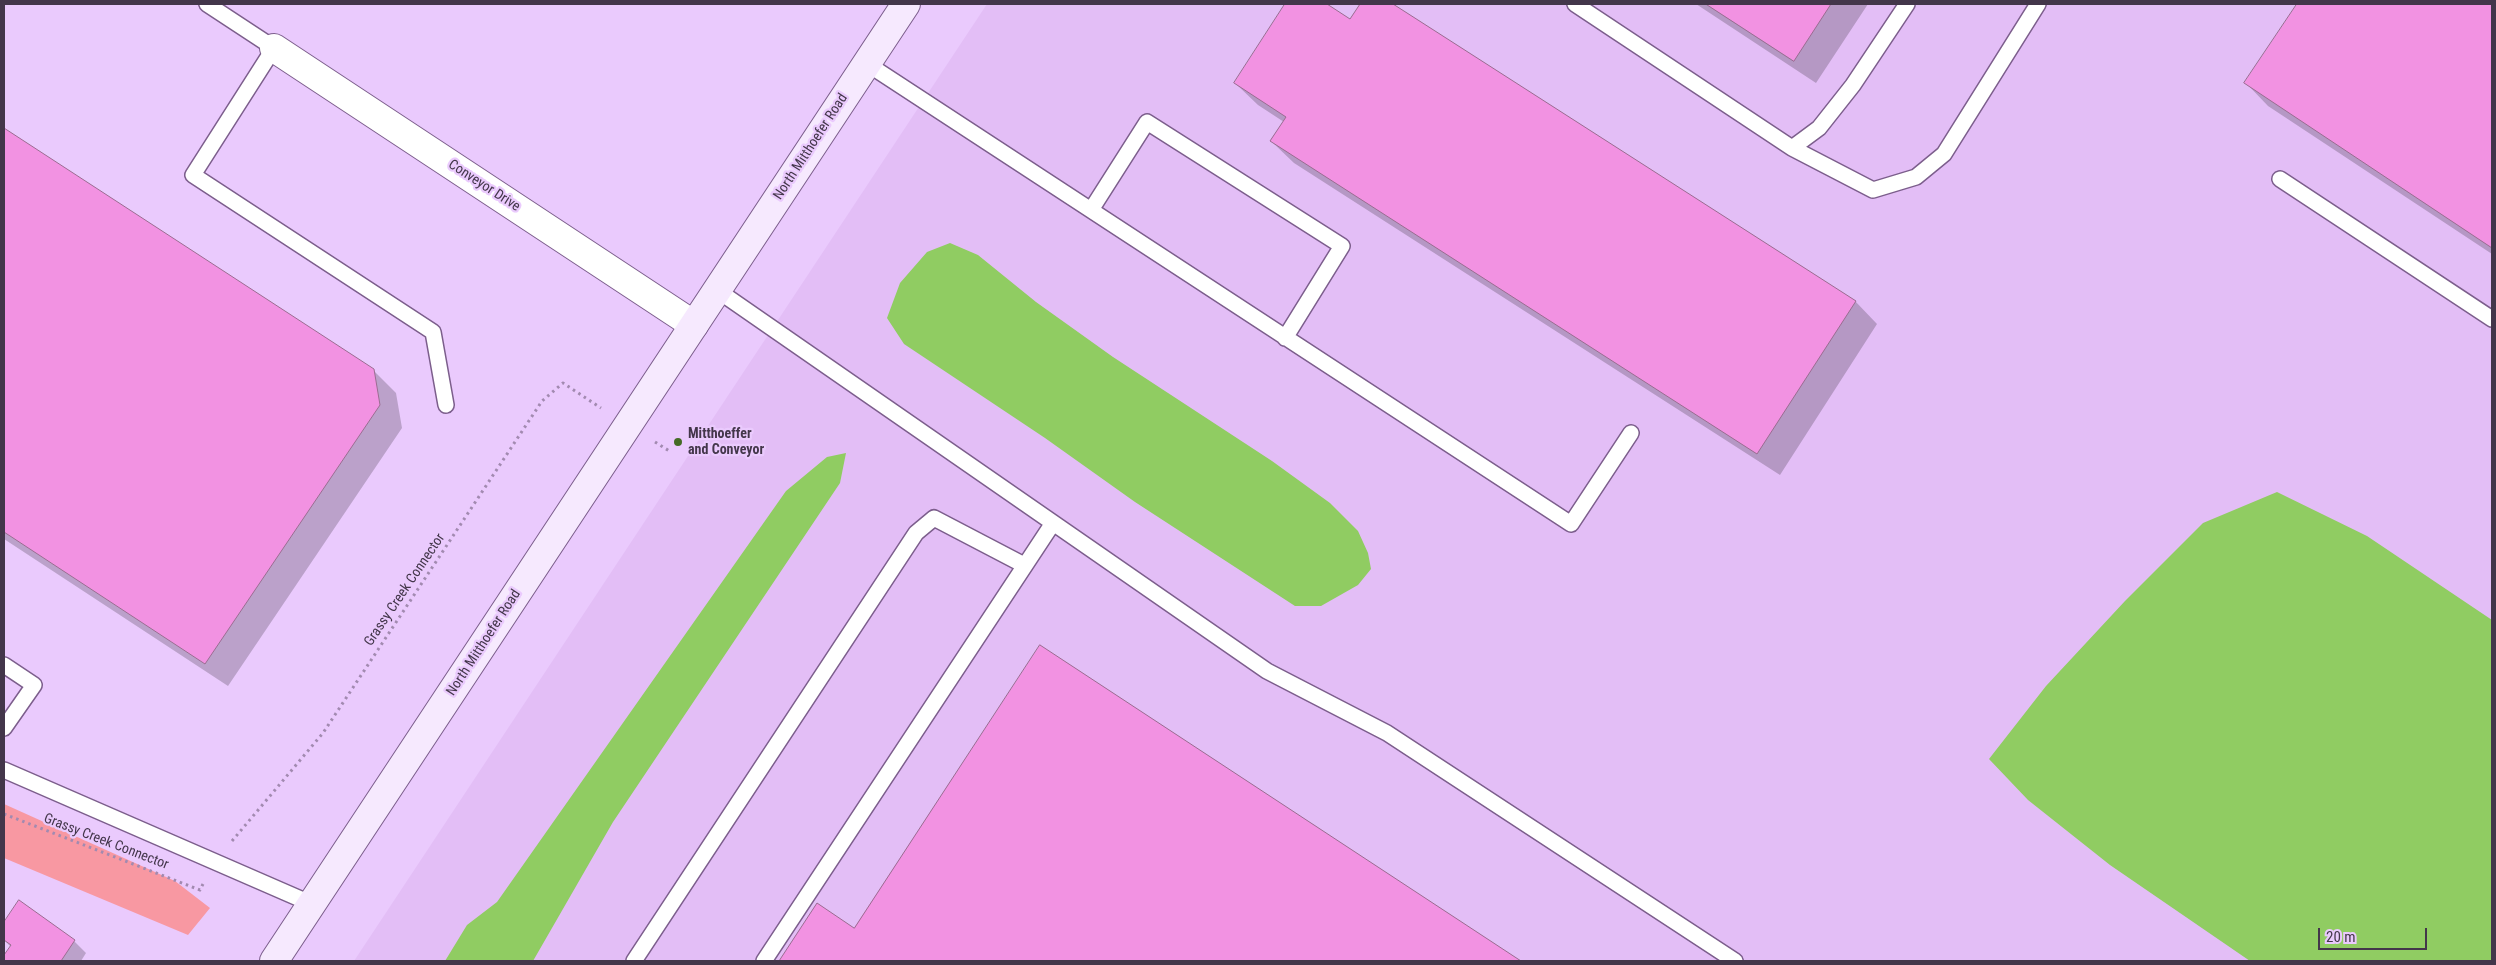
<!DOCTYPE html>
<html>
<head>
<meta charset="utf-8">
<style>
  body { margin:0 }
  #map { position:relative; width:2496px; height:965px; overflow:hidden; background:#eacafd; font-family:"Roboto Condensed",sans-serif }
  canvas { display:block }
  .frame { position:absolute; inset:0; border:5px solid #43364a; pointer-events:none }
  .scale { position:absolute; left:2318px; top:928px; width:109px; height:22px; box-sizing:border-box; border:2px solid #43364a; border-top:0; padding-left:6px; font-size:15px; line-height:18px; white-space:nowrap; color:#43364a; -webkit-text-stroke:4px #eacafd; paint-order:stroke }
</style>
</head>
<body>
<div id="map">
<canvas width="2496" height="965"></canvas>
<div class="frame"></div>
<div class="scale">20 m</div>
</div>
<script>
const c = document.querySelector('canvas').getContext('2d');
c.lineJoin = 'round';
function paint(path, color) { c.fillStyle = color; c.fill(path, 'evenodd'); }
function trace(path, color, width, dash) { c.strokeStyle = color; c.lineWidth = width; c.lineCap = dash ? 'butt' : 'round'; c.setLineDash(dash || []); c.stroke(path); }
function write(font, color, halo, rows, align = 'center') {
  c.font = font + ' "Roboto Condensed",sans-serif'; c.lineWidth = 4.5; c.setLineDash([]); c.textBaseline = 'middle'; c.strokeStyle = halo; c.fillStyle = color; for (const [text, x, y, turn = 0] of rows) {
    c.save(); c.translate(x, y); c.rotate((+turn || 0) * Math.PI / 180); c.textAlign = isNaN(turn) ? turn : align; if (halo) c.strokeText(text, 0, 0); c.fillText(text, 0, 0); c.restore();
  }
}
paint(new Path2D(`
  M987 4H2492V961H354Z`), '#e3bef6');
paint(new Path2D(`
  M4 804 175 881 210 908 188 935 4 858Z`), '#f898a2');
paint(new Path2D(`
  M950 243 978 255 1036 302 1113 357 1272 461 1330 503 1358 531 1368 553 1371 569 1358 585 1321 606H1295L1135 502 1045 438 904 344 887 318 900 283 927 252Z
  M846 453 840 483 613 822 533 961H445L467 925 497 902 786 491 827 457Z
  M2277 492 2367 536 2492 620V961H2250L2110 865 2028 800 1989 759 2046 686 2125 601 2203 523Z`), '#90cc62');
paint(new Path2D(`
  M1286 4H1324L1351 21 1362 4H1391L1855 301 1877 324 1780 475 1294 163 1271 141 1284 122 1258 105 1235 83Z
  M1696 4H1868L1816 83Z
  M2298 4H2492V254L2268 106 2246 83Z
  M4 129 373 370 396 393 402 428 228 686 4 539Z
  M1040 647 1519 961H780L817 905 854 929Z
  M20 902 74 941 86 953 81 961H5L4 957 11 947 4 940V925Z`), '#0003');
const building = new Path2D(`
  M1285 4H1327L1350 19 1360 4H1393L1856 301 1757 454 1270 141 1286 117 1234 83Z
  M1706 4H1831L1794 61Z
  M2297 4H2492V248L2244 83Z
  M4 128 374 369 380 405 205 664 4 532Z
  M1040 645 1521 961H779L817 903 854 928Z
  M19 900 75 940 61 961H4V955L11 945 4 940V922Z`);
paint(building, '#f292e2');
trace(building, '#9a6c91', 1);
const lane = new Path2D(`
  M207 4 274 48 193 175 433 332 446 405
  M1575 4 1792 148 1873 190 1916 177 1944 154 2038 4
  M866 63 1571 524 1631 433
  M1792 148 1819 128 1853 85 1907 4
  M2280 179 2492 319
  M1091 210 1147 122 1342 246 1285 338
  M717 290 1267 671 1387 733 1735 961
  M4 665 34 685 4 728
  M4 770 312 904
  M634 961 916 533 934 518 1024 565
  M764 961 1053 523`);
const street = new Path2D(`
  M274 48 694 325`);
const secondary = new Path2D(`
  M274 961 906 4`);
trace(lane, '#7c5e8c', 18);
trace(street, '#7c5e8c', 30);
trace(secondary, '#7c5e8c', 30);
trace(new Path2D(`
  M655 442 671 452
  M4 814 200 890 203 884
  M232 841 323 733 542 401 563 383 601 408`), '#a28ab0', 3, [2.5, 4]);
trace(lane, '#fff', 15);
trace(street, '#fff', 28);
trace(secondary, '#f6e9fe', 28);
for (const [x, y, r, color] of [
  [678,442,5,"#456b26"]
]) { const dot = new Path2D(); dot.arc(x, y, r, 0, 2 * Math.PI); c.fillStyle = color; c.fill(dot); trace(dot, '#eacafd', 2); }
write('14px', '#43364a', '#eacafd', [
  ["North Mitthoefer Road",811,147,-57],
  ["Conveyor Drive",484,186,33],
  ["Grassy Creek Connector",405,590,-56],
  ["North Mitthoefer Road",484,643,-57],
  ["Grassy Creek Connector",106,842,21]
]);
write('bold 14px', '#43364a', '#eacafd', [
  ["Mitthoeffer",688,434],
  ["and Conveyor",688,450]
], 'left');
</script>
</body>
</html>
